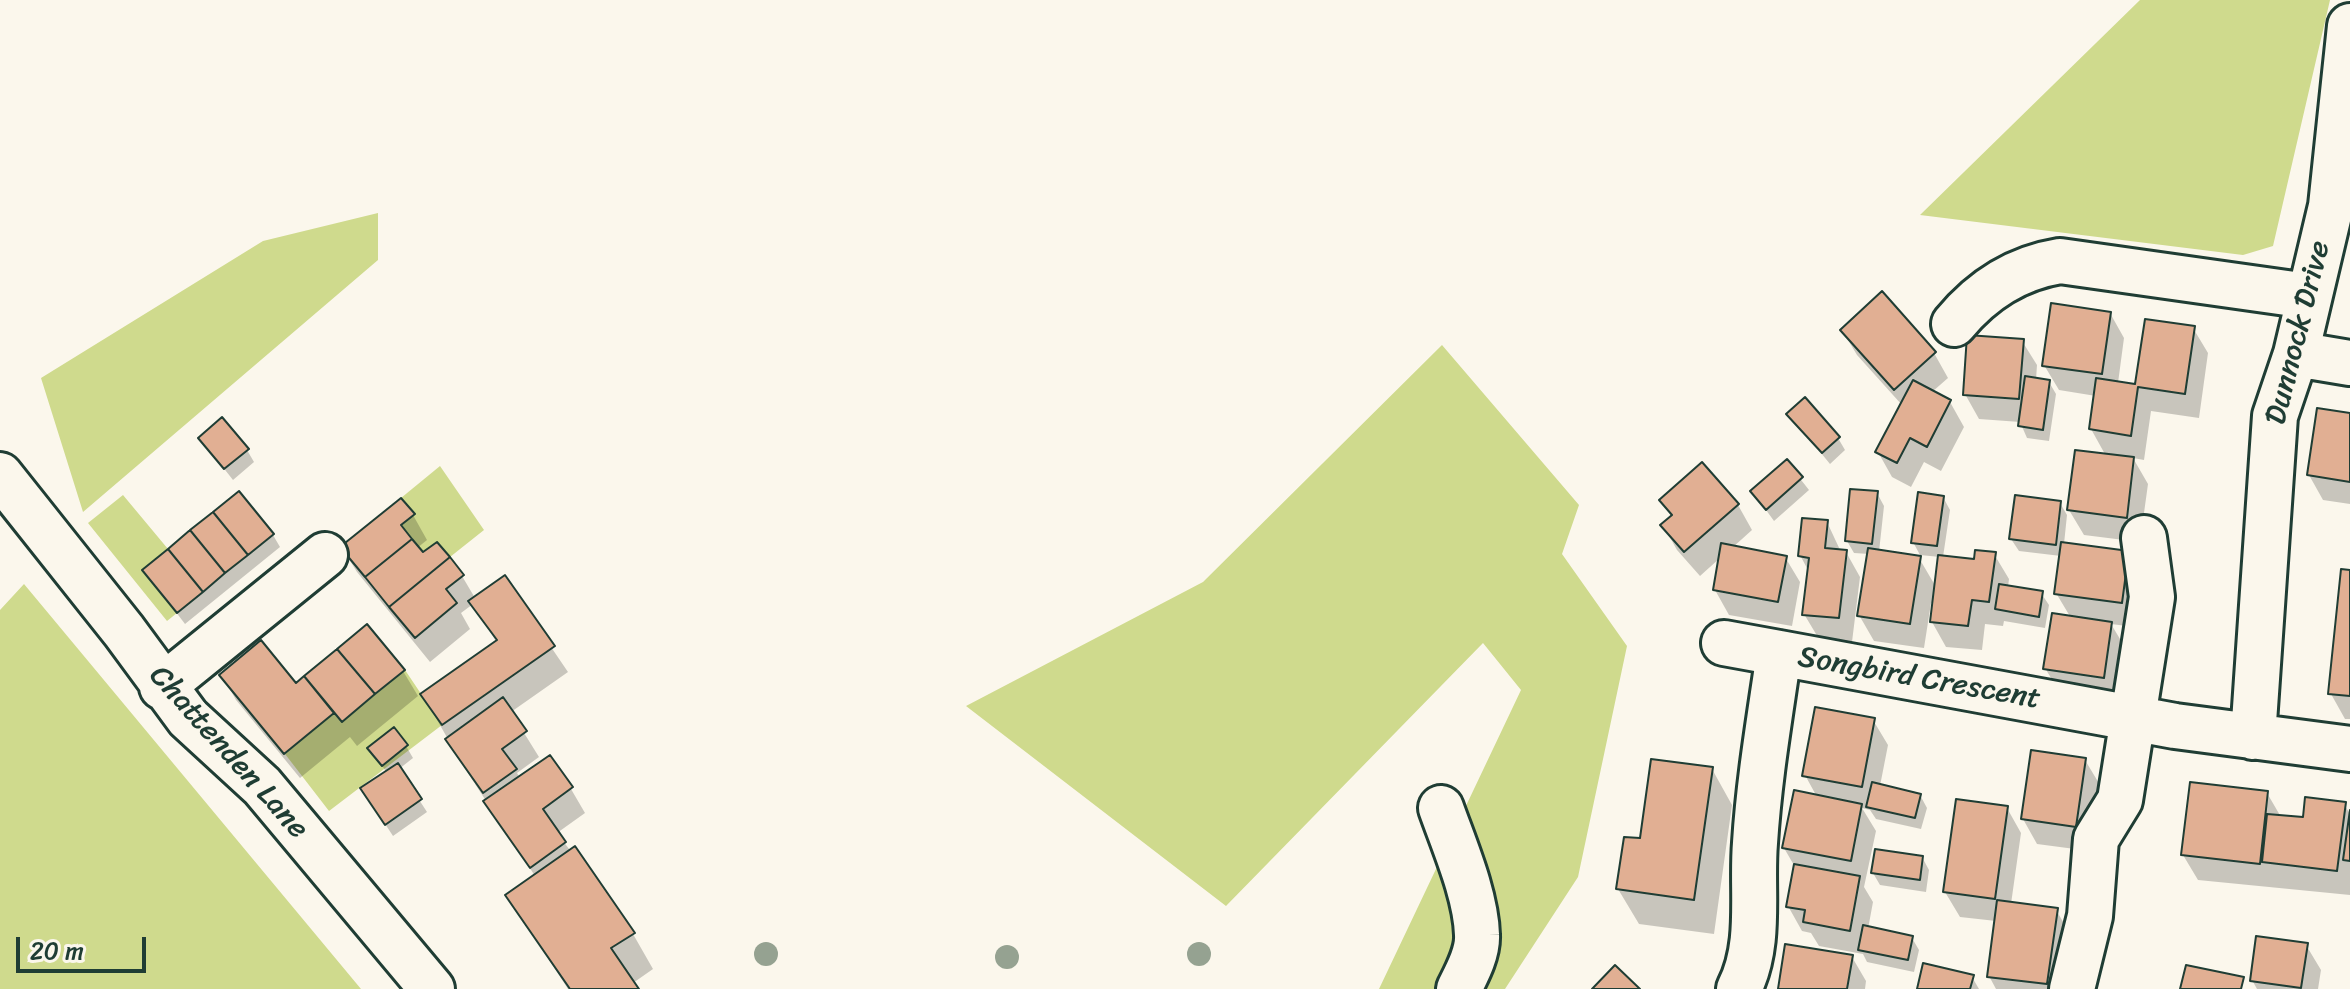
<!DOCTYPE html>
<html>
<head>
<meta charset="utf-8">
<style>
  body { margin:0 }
  #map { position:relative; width:2350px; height:989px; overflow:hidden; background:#fbf7ec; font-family:Sriracha,sans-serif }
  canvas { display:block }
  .scale { position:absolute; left:16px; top:937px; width:130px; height:36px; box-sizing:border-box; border:4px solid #1f3d34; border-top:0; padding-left:10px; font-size:24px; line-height:28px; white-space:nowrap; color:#1f3d34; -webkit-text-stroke:6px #fbf7ec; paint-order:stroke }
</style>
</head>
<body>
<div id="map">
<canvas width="2350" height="989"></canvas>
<div class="scale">20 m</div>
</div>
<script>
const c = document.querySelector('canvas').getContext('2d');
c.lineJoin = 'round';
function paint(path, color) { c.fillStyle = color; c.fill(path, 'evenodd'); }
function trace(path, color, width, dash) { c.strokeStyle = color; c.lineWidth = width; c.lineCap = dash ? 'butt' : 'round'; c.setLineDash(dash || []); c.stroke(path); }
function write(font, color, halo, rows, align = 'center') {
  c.font = font + ' Sriracha,sans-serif'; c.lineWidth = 8; c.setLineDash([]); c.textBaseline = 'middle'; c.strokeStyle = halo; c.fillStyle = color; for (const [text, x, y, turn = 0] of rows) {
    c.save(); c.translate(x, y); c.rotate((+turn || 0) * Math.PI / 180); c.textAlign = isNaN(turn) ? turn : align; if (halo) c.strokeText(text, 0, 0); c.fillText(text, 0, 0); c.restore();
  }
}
paint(new Path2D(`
  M2140 0H2330L2273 246 2243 255 1920 215Z
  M378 213V260L83 512 41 378 263 241Z
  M1442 345 1579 505 1562 554 1627 646 1578 877 1505 989H1379L1521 690 1483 643 1226 906 966 706 1203 582Z
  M440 466 484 530 450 557 437 542 423 552 401 525 414 514 401 498Z
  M123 495 168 549 142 570 177 613 167 621 88 523Z
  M24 584 361 989H0V610Z
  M405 670 442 725 329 811 285 754 334 713 342 722Z`), '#cfda8d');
paint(new Path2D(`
  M2110 313 2124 338 2118 383 2137 386 2193 328 2208 353 2199 418 2151 411 2144 460 2133 458 2148 484 2140 542 2084 535 2069 510 2106 456 2091 429 2096 396 2059 390 2044 365Z
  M1842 330 1934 353 1948 378 1932 392 1950 402 1964 427 1941 471 1924 462 1911 487 1892 477 1878 452 1902 405 1857 355Z
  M2022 341 2037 365 2036 380 2049 382 2056 394 2049 441 2027 438 2020 422 1979 419 1965 394Z
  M1789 414 1838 438 1845 450 1830 464Z
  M2350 415V504L2323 500 2309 475Z
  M200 438 247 450 254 462 233 480Z
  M1787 462 1809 490 1774 521 1753 492Z
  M1702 465 1738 505 1752 530 1732 548 1785 557 1800 582 1792 626 1729 615 1715 590 1720 558 1700 576 1677 550 1663 525 1672 518 1662 500Z
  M1877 493 1884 506 1879 552 1919 558 1936 587 1940 557 1920 555 1913 542 1943 497 1950 510 1943 557 1975 561 1994 554 2009 579 2008 587 2041 593 2049 605 2045 628 2004 621 2003 626 1985 624 1982 650 1946 647 1932 622 1934 603H1931L1924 648 1874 641 1859 615 1869 554 1854 553 1847 541Z
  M2060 503 2067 515 2064 544 2127 552 2135 627 2111 624 2126 649 2117 702 2060 693 2045 668 2071 618 2056 593 2061 556 2019 551 2011 539Z
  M413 515 427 540 417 548 462 576 475 598 504 578 568 672 511 712 539 757 517 773 520 778 571 789 585 813 557 833 633 934 653 969 633 983 637 989H568L507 895 535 876 462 764 423 695 497 643 473 604 461 613 470 629 430 662 357 572 342 548Z
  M1827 522 1841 552H1846L1860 577 1852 642 1819 639 1804 614 1809 572 1800 555Z
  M273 535 280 547 185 624 144 570Z
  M2350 572V719H2345L2331 694Z
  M367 627 403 671 418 696 357 746 350 737 300 778 236 700 222 675 296 686Z
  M1873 720 1888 745 1880 786 1920 795 1927 808 1921 829 1876 819 1870 810 1862 808 1876 831 1864 887 1873 902 1868 929 1912 938 1919 950 1914 972 1867 962 1863 954 1819 946 1811 933 1802 931 1788 906 1795 867 1784 848 1817 797 1805 775Z
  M406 746 413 758 399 769 427 812 393 836 370 801 387 773 370 748Z
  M2085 760 2100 785 2090 851 2037 844 2023 819Z
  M1712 769 1732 805 1714 934 1639 924 1618 889 1641 841Z
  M2267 793 2281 817 2304 820 2344 804 2350 814V895L2198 880 2183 855Z
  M2007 808 2021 833 2011 904 2056 910 2071 935 2063 989H1996L1989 976 1996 921 1960 917 1945 892Z
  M1922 857 1929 870 1926 892 1880 885 1873 873Z
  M2306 945 2321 970 2318 989H2257L2252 980Z
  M1852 957 1866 981 1865 989H1781Z
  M1972 977 1979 989H1919Z`), '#0003');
const building = new Path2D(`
  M1882 291 1936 352 1894 390 1840 330Z
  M2051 303 2111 312 2102 374 2042 366Z
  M2145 319 2195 326 2185 394 2138 387 2131 436 2089 429 2096 378 2135 384Z
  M1967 335 2024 339 2019 399 1963 395Z
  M2025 376 2050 380 2043 430 2018 426Z
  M1913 380 1951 400 1927 447 1910 438 1897 463 1875 452Z
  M1805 397 1840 437 1822 453 1786 414Z
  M2317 408 2350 413V482L2307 475Z
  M222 417 249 449 224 469 198 438Z
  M2075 450 2134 457 2127 518 2067 510Z
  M1787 459 1803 477 1766 510 1750 491Z
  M1702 462 1739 504 1684 552 1660 525 1672 515 1659 500Z
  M1850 489 1878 491 1872 544 1845 541Z
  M239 491 274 534 248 555 213 512Z
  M1918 492 1944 496 1937 546 1911 543Z
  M2015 495 2061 501 2056 545 2009 539Z
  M401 498 415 514 401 525 412 539 365 577 340 547Z
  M213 512 248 555 225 573 190 530Z
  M1802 518 1828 520 1825 548 1847 550 1839 618 1802 615 1809 558 1798 556Z
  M190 530 225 573 203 592 168 549Z
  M412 539 423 552 437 542 450 557 389 607 365 577Z
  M2061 542 2129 551 2122 603 2054 594Z
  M1721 543 1787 556 1778 602 1713 590Z
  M1868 548 1921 556 1910 624 1857 616Z
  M168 549 203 592 177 613 142 570Z
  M1975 550 1996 552 1989 602 1972 600 1968 626 1930 622 1938 555 1974 559Z
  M450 557 464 575 446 589 457 603 415 638 389 607Z
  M2341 569 2350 570V696L2328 694Z
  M505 575 555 646 442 725 420 694 497 640 468 601Z
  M1999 584 2043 591 2039 617 1995 609Z
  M2052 613 2112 622 2104 678 2043 669Z
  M367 624 405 670 375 694 337 649Z
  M261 640 296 683 304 676 334 713 284 754 219 675Z
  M337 649 375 694 342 722 304 676Z
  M503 697 527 731 502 749 517 769 483 793 445 739Z
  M1815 707 1875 718 1862 787 1802 776Z
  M394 727 408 745 382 766 367 748Z
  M2031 750 2086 758 2076 827 2021 819Z
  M550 755 573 787 543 809 566 842 530 868 483 801Z
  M1651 759 1713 767 1694 900 1616 889 1624 837 1640 838Z
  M398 763 422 799 385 825 360 788Z
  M1872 782 1921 794 1915 818 1866 807Z
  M2190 782 2268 791 2260 864 2181 855Z
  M1794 790 1862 804 1851 861 1782 848Z
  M2305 797 2346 802 2337 871 2262 862 2267 814 2303 817Z
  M1956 799 2008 806 1995 899 1943 892Z
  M2350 810V861L2343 860Z
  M575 846 635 933 611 948 639 989H570L505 895Z
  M1875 849 1923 856 1920 880 1871 873Z
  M1794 864 1860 876 1850 931 1803 922 1805 910 1786 907Z
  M1997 900 2058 908 2047 984 1987 977Z
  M1863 925 1913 936 1908 960 1858 950Z
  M2256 936 2308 943 2301 988 2250 981Z
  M1785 944 1853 955 1847 989H1778Z
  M1923 963 1974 975 1970 989H1917Z
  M1615 965 1640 989H1592Z
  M2186 965 2244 977 2241 989H2180Z`);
paint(building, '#e1af93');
trace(building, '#1f3d34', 2);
const minor = new Path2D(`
  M1954 324C1982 290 2017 268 2060 261L2308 296
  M2296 354 2350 363
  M0 475 124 631 188 718 262 786 432 989
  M1724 643 1779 653
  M162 687 325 555
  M2253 737 2275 416 2296 354 2331 206 2350 26
  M1441 808C1454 845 1476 895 1477 935 1478 953 1467 973 1459 989
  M1739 989C1762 944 1751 891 1755 843 1759 779 1770 716 1779 653L2175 726 2350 749
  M2072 989 2090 916 2096 839 2120 800 2152 597 2144 538`);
trace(minor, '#1f3d34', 50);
trace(minor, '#fbf7ec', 44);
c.fillStyle = '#95a291';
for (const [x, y] of [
  [766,954],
  [1199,954],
  [1007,957]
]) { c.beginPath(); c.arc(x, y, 12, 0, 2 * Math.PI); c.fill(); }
write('30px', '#1f3d34', '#fbf7ec', [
  ["Dunnock Drive",2299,333,-76],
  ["Songbird Crescent",1919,679,10],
  ["Chattenden Lane",228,753,48]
]);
</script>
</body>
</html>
